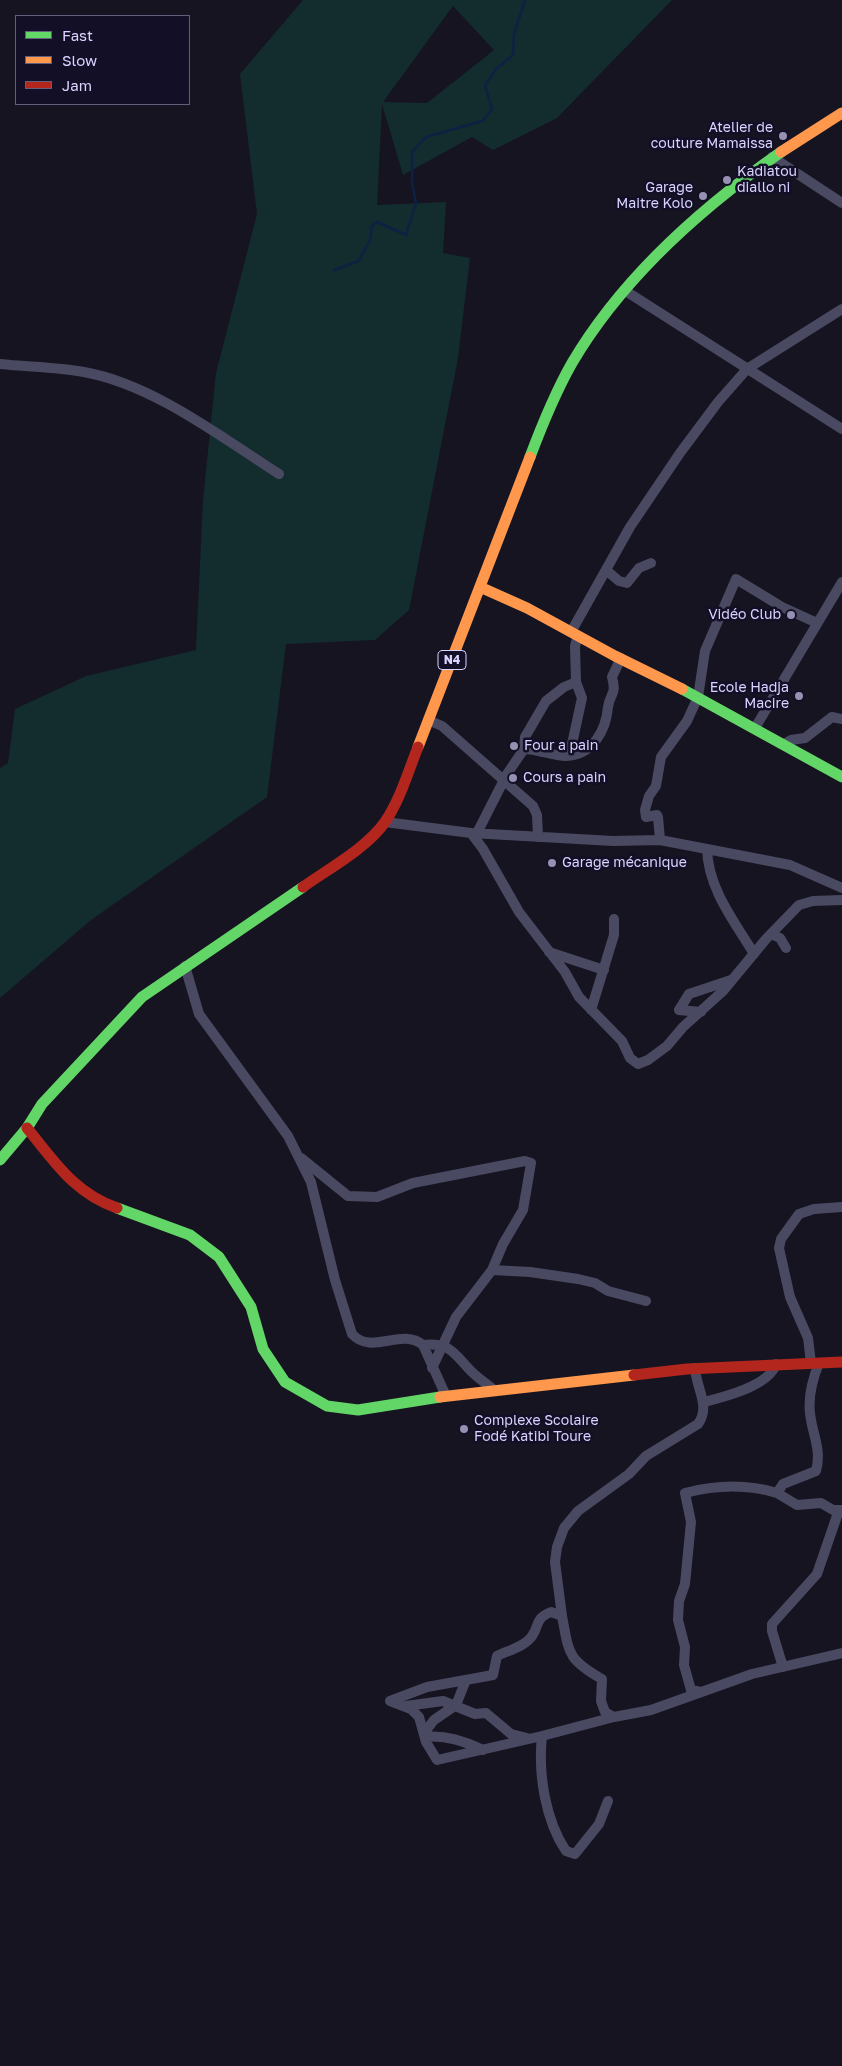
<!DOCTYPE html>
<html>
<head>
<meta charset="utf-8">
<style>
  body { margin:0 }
  #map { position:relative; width:842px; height:2066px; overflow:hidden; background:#161421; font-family:"Golos Text",sans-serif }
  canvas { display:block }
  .legend { position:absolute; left:15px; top:15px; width:175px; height:90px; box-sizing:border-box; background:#130f26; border:1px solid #625e7d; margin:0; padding:6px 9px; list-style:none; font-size:15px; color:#d9d4ff }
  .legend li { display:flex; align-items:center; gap:10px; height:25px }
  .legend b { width:25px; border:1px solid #625e7d }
</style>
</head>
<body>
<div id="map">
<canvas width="842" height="2066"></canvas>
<ul class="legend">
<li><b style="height:6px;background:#63d668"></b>Fast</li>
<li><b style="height:6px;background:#ff974d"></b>Slow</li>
<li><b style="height:6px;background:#b3261e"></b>Jam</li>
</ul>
</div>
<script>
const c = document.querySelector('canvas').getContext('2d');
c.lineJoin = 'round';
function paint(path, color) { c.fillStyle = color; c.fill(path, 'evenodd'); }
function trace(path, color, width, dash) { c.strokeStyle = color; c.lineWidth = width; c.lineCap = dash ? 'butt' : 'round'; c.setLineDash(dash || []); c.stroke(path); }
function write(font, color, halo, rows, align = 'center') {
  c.font = font + ' "Golos Text",sans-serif'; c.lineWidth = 5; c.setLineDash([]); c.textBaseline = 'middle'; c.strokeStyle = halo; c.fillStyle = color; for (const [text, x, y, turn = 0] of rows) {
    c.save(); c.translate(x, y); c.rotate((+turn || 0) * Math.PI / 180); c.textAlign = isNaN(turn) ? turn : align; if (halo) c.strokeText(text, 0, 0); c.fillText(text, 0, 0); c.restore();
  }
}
paint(new Path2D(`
  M303 0H672L557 118 493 150 472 137 403 175 382 104 377 205 446 202 443 253 470 258 458 358 409 610 375 640 286 644 267 797 91 920 0 998V768L8 763 15 709 86 676 196 650 203 500 216 373 257 214 240 74ZM453 6 494 50 427 103 383 102Z`), '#132c2d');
trace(new Path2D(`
  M334 270 359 261 370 240 372 226 377 222 406 235 416 203 412 183V152L426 137 482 121 492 110 485 85 496 69 513 55 514 34 525 0`), '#0d2144', 2.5);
trace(new Path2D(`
  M772 157 842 203
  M624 290 842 429
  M0 364C28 367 56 367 84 372 152 384 221 437 279 474
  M606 570 619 581 627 583 639 568 651 563
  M571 632 630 527 680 453 718 402 747 369 842 309
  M428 720 442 726 533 806 537 815 538 837
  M755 728 842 582
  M784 744 791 740 805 738 832 717 842 719
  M524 749C538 749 552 756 566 756 593 755 606 730 608 707 610 693 617 695 612 677L621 658
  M567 756 572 744 582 698 576 682 575 646 578 636
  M385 822 471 833 613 841 660 840 790 865 842 888
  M471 833 483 849 519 912 565 972 579 997 622 1041 630 1058 638 1064 648 1060 667 1046 683 1027 723 991 766 939 799 905 813 901 842 900
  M477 833 507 774 524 749 525 737 546 701 564 687 576 682
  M660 840 658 817 657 815 646 817 645 810 649 796 656 786 661 757 687 721 698 697 705 651 736 579 782 607 817 623
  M707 849C708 889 735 922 754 954
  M771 934 780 938 786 948
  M549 952 604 970
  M185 966 199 1014 288 1136 311 1182 335 1280 352 1334C372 1356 401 1327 423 1345L446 1396
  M591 1010 614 935V919
  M701 1012 679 1010 689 994 731 980
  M301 1158 348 1196 377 1197 413 1183 525 1161 531 1163 523 1210 503 1244 492 1270 456 1317 432 1368
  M492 1270 530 1272 578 1279 595 1283 608 1291 646 1301
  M423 1345C449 1342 454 1353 469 1369 476 1377 486 1383 494 1390
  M811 1363 808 1338 790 1297 779 1248 781 1239 799 1214 814 1209 842 1207
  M819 1363C813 1378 808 1396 810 1413 812 1434 822 1449 816 1471L783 1484 777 1493 797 1505 821 1503 833 1510H842
  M704 1402C724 1397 769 1386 776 1364
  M562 1616C569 1653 567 1659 602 1679L601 1701 605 1712 614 1717
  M783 1667 772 1631V1624L817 1574 839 1510
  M701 1692 691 1690 684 1665 685 1647 678 1620 679 1601 685 1584 691 1522 685 1493C716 1485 747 1484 777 1493
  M406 1706 443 1701 475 1714 486 1713 511 1734 527 1738
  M424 1733 434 1720 456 1705 466 1680
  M542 1736 437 1760 426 1742 419 1717 411 1709 390 1701 427 1687 493 1675 497 1656C507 1651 526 1646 532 1636 540 1625 534 1619 551 1612L562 1616 555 1562 557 1547 564 1528 578 1511 629 1474 646 1456 698 1424C711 1406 696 1388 695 1368
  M425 1737C446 1735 464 1741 483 1750
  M608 1801 599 1824 575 1854 566 1851C545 1820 538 1773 542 1736L614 1717 651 1710 752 1674 842 1653`), '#4a4962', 10);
trace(new Path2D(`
  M530 457C542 425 555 393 572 363 622 278 701 208 781 152
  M682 689 842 777
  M0 1160 27 1128 42 1104 142 997 303 887
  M117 1208 190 1235 219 1257 251 1307 263 1349 285 1382 327 1406 358 1410 440 1397`), '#63d668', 11);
trace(new Path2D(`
  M781 152 842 113
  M480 587 527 608 615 656 682 689
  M418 747 530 457
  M440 1397 634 1375`), '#ff974d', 11);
trace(new Path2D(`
  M303 887C328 869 367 848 385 822 400 800 408 772 418 747
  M27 1128C55 1162 74 1193 117 1208
  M634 1375 687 1369 842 1362`), '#b3261e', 11);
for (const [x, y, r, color] of [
  [783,136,5,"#9591b1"],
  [727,180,5,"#9591b1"],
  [703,196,5,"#9591b1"],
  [791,615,5,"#9591b1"],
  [799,696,5,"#9591b1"],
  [514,746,5,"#9591b1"],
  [513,778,5,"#9591b1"],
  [552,863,5,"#9591b1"],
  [464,1429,5,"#9591b1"]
]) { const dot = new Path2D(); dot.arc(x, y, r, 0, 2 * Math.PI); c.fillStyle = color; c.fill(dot); trace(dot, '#130f26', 2); }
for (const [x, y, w] of [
  [452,660,28]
]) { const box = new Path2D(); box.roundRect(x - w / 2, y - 9.5, w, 19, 4); c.fillStyle = '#130f26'; c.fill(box); trace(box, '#d9d4ff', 1); }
write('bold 12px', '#d9d4ff', null, [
  ["N4",452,660]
]);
write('14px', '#d9d4ff', '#130f26', [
  ["Atelier de",773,128,"right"],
  ["couture Mamaissa",773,144,"right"],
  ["Kadiatou",737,172],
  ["diallo ni",737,188],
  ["Garage",693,188,"right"],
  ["Maitre Kolo",693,204,"right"],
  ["Vidéo Club",781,615,"right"],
  ["Ecole Hadja",789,688,"right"],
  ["Macire",789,704,"right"],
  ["Four a pain",524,746],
  ["Cours a pain",523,778],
  ["Garage mécanique",562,863],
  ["Complexe Scolaire",474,1421],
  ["Fodé Katibi Toure",474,1437]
], 'left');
</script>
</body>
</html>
